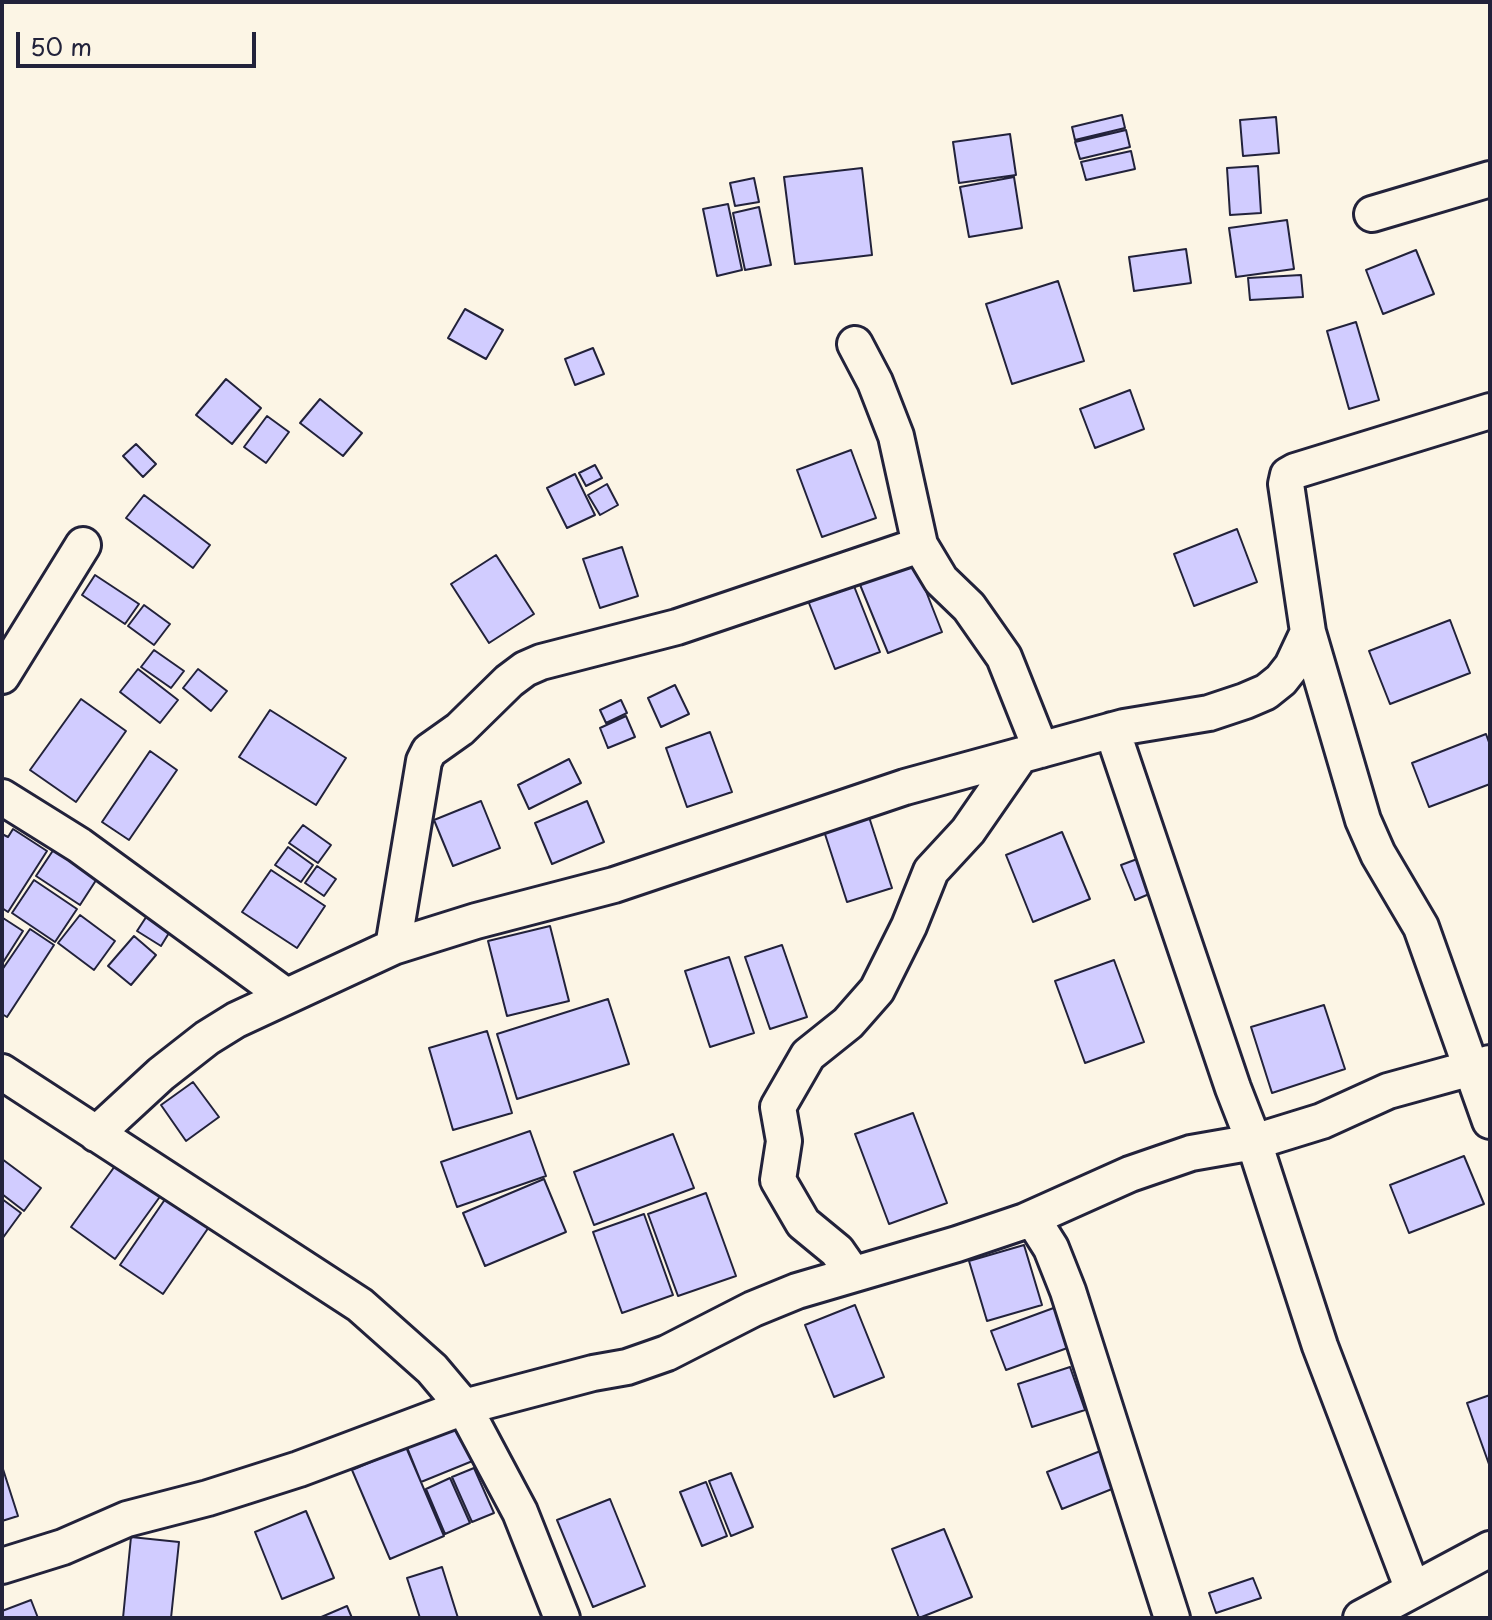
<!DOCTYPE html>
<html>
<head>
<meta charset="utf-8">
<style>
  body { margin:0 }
  #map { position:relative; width:1492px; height:1620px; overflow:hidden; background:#fcf5e5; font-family:"Playpen Sans",sans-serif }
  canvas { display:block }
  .frame { position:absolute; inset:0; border:4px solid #22223b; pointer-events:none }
  .scale { position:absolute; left:16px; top:32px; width:240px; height:36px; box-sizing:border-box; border:4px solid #22223b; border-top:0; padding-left:10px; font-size:24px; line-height:28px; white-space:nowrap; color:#22223b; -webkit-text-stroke:6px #fcf5e5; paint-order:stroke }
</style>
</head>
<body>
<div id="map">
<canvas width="1492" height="1620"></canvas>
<div class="frame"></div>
<div class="scale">50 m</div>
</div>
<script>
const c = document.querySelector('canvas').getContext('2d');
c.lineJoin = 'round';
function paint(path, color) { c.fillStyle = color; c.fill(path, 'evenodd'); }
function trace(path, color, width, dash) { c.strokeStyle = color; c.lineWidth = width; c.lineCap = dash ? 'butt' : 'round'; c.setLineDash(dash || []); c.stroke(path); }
const building = new Path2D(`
  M1122 115 1125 128 1075 140 1072 127Z
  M1276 117 1279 153 1243 156 1240 120Z
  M1126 130 1130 147 1080 159 1075 142Z
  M1010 134 1016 175 959 183 953 142Z
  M1131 151 1135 169 1086 180 1081 162Z
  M1258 166 1261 213 1230 215 1227 168Z
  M862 168 872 255 795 264 784 177Z
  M1014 177 1022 228 969 237 960 187Z
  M754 178 759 202 735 206 730 183Z
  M728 204 742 270 717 276 703 209Z
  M759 207 771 265 745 270 733 213Z
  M1287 220 1294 269 1236 277 1229 228Z
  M1186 249 1191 283 1134 291 1129 257Z
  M1416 250 1434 294 1383 314 1366 270Z
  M1301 275 1303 297 1250 300 1248 278Z
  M1058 281 1084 361 1012 384 986 304Z
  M465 309 503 330 486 359 448 338Z
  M1356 322 1379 400 1349 409 1327 331Z
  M593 348 604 374 575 385 565 359Z
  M226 379 261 408 232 444 196 415Z
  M1130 390 1144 429 1095 448 1080 409Z
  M320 399 362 433 343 456 300 423Z
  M267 416 289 432 266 463 244 447Z
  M136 444 156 464 143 477 123 456Z
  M851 450 876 518 822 537 797 470Z
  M595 465 602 478 586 486 579 473Z
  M575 474 595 515 567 528 547 488Z
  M607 484 618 505 600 515 588 495Z
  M144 495 210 545 193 568 126 518Z
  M1237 529 1257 582 1194 606 1174 554Z
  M622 547 638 596 600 608 583 559Z
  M911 553 942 632 888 653 856 575Z
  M496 555 534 614 489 643 451 584Z
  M95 575 139 604 125 624 82 595Z
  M850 576 880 652 835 669 805 593Z
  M144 605 170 624 154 645 128 626Z
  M1450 620 1470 673 1390 704 1369 651Z
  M154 650 184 671 171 688 141 667Z
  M138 669 178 700 160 723 120 692Z
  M198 669 227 691 211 711 183 688Z
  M675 685 689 714 661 727 648 698Z
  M81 699 126 731 76 802 30 770Z
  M621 700 627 713 606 723 600 710Z
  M270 710 346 758 316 805 239 757Z
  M626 716 635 737 608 748 600 728Z
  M710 732 732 792 687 807 666 748Z
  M1486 734 1490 745V784L1429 807 1412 763Z
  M150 751 177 770 129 840 102 822Z
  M569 759 581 783 529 809 518 785Z
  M481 801 500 848 453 866 434 820Z
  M587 801 604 842 552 864 535 823Z
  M869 817 892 888 847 902 824 831Z
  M303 825 331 845 318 863 289 843Z
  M13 829 47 851 8 912 2 908V834L8 837Z
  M1062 832 1090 899 1033 922 1006 855Z
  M58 843 102 871 80 905 36 876Z
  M288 847 313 865 301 882 275 865Z
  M1148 855 1161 889 1135 900 1121 865Z
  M317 866 336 879 324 896 305 883Z
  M271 870 325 906 297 948 242 912Z
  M34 880 77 909 55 942 12 913Z
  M154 905 177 920 161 946 137 931Z
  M80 915 115 941 94 970 58 943Z
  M3 918 23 931 2 964V920Z
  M550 926 569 1001 507 1016 488 941Z
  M30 929 54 945 7 1017 2 1014V970Z
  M134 936 156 955 131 985 108 966Z
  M782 945 807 1017 770 1029 745 957Z
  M729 957 754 1033 710 1047 685 971Z
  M1114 960 1144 1042 1085 1063 1055 981Z
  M608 999 629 1064 517 1099 497 1034Z
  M1324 1005 1345 1069 1272 1093 1251 1027Z
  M487 1031 512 1113 453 1130 429 1048Z
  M193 1082 219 1117 186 1141 161 1105Z
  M913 1113 947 1203 889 1224 855 1134Z
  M530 1131 546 1176 457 1207 441 1162Z
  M673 1134 694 1188 594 1225 574 1172Z
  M1464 1156 1484 1204 1409 1233 1390 1185Z
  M2 1159 41 1188 24 1211 2 1194Z
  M120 1159 164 1191 115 1259 71 1227Z
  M544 1179 566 1232 485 1266 463 1213Z
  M706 1193 736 1276 678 1296 648 1214Z
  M168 1195 211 1224 163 1294 120 1265Z
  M2 1199 21 1213 2 1239Z
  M644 1214 673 1295 622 1313 593 1232Z
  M1024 1245 1042 1305 987 1321 969 1261Z
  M855 1305 884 1377 834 1397 805 1325Z
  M1059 1306 1073 1346 1006 1370 991 1331Z
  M1070 1367 1085 1410 1032 1427 1018 1384Z
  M1490 1395V1467L1467 1403Z
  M459 1423 475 1460 421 1482 406 1445Z
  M406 1447 444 1536 390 1559 352 1470Z
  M1103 1450 1117 1487 1062 1509 1047 1472Z
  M2 1466 18 1516 2 1521Z
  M474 1468 494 1513 472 1522 452 1477Z
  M731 1473 753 1527 731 1536 709 1481Z
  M450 1478 470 1523 445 1534 426 1489Z
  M706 1482 727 1536 702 1546 680 1492Z
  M610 1499 645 1586 593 1607 557 1520Z
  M306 1511 334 1578 282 1599 255 1532Z
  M944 1529 972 1597 919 1618 892 1549Z
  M131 1537 179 1542 171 1618H123Z
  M442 1567 458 1618H420L407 1578Z
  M1253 1578 1261 1598 1216 1613 1209 1593Z
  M31 1600 38 1618H2V1611Z
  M347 1606 352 1618H319Z`);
paint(building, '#d1ccff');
trace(building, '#22223b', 2);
const minor = new Path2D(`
  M1372 214 1490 179
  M855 344 875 382 896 436 920 545 941 580 969 607 1004 657 1041 750
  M1490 411 1295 471 1288 475 1286 484 1308 632 1363 820 1378 854 1421 927 1490 1121
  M2 676 83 545
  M1112 730 1233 1088 1254 1142 1320 1346 1413 1590
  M2 797 79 845 286 996
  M393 947 424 761 429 751 460 729 509 681 525 669 541 662 677 627 920 545
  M2 1072 360 1305 432 1369 464 1407 520 1512 562 1618
  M96 1134 161 1074 207 1038 236 1020 393 947 476 921 614 885 905 787 1124 727 1209 713 1245 701 1266 692 1281 680 1292 666 1308 632
  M1032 1218 1051 1248 1068 1291 1172 1618
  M853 1274 837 1251 803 1223 778 1180 784 1141 778 1107 808 1055 848 1023 877 990 909 926 931 871 968 831 1020 756
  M2 1566 63 1547 127 1519 208 1498 299 1469 464 1407 593 1373 627 1367 667 1353 753 1309 797 1291 957 1244 1025 1221 1130 1174 1191 1153 1254 1142 1322 1121 1388 1091 1490 1063
  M1361 1618 1490 1549`);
trace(minor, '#22223b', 40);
trace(minor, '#fcf5e5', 34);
</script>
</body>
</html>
